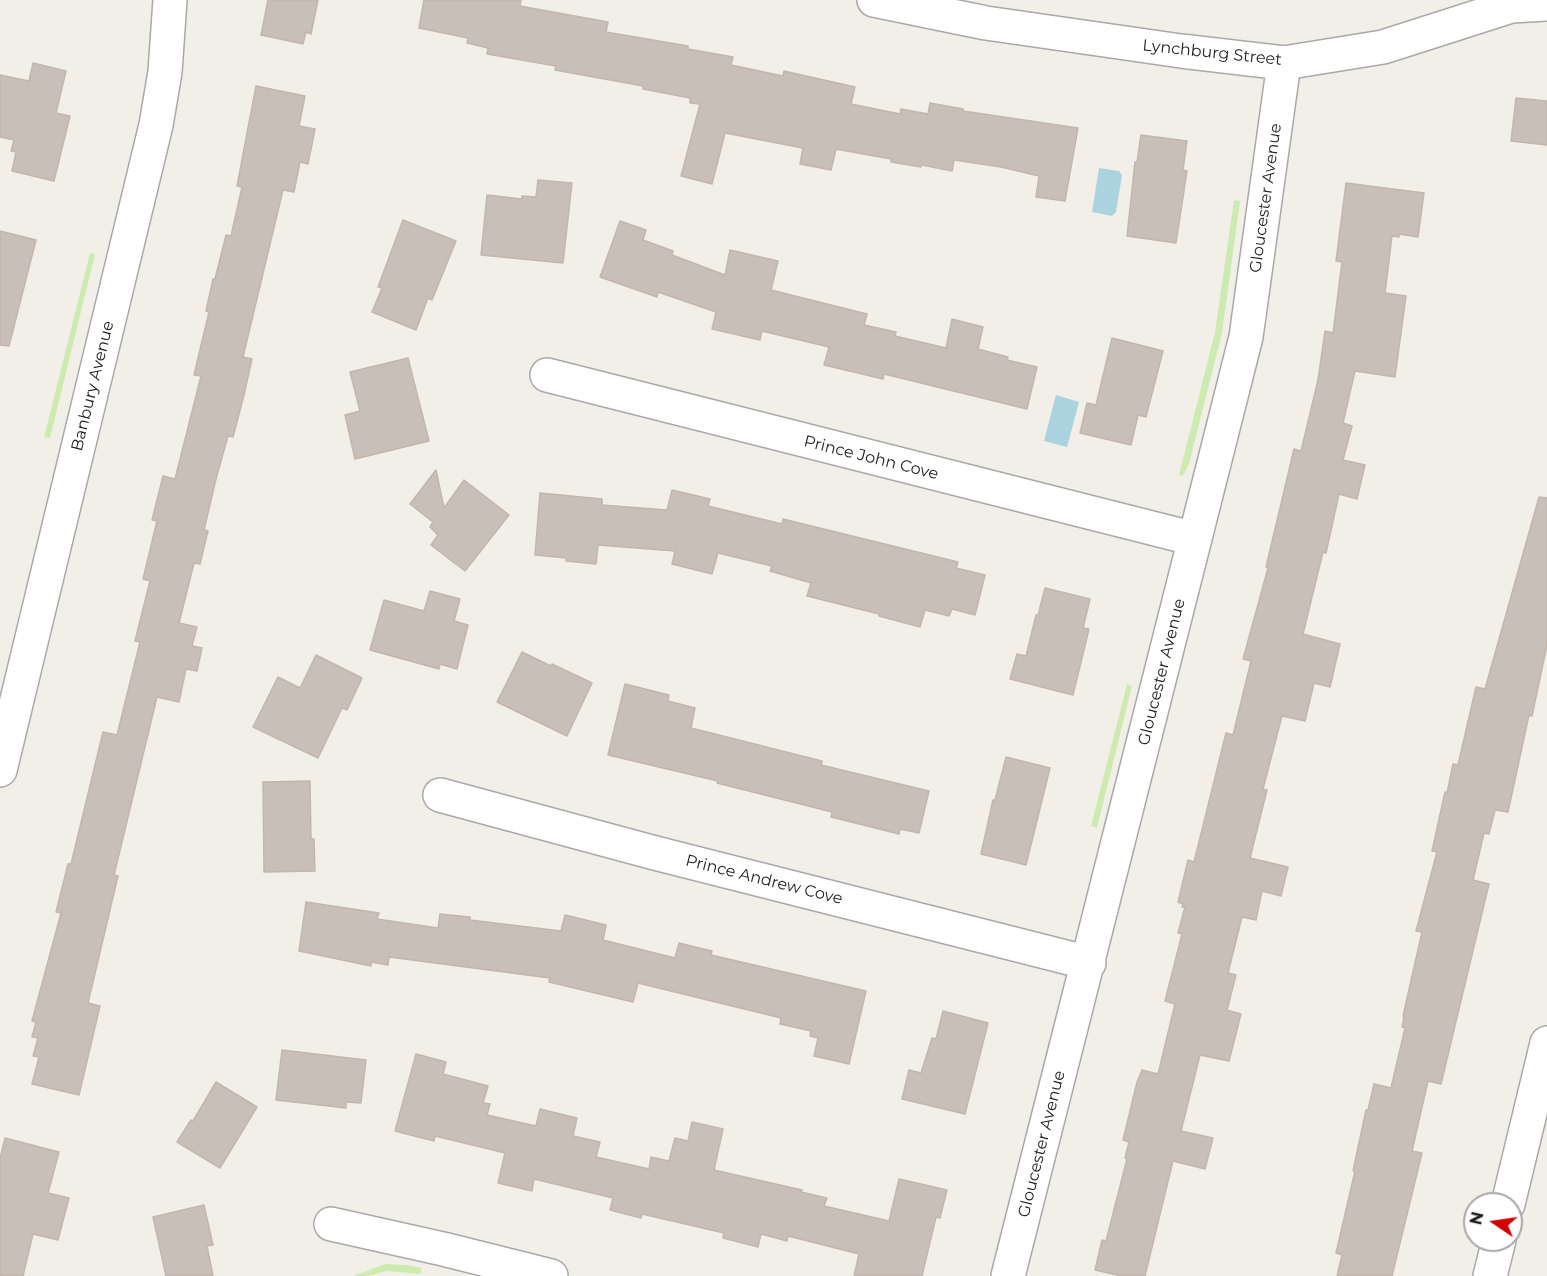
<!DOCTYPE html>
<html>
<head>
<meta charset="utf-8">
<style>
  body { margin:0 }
  #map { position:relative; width:1547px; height:1276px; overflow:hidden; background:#f2efe9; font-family:Montserrat,sans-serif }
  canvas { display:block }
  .north { position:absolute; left:1463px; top:1192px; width:60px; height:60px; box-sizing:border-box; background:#fff; border:2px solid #a7a7a7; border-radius:50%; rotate:283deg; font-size:16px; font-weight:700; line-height:24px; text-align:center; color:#222 }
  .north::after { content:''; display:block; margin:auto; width:21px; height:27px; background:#d40000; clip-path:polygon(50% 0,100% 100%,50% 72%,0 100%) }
</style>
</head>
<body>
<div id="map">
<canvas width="1547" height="1276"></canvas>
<div class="north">N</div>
</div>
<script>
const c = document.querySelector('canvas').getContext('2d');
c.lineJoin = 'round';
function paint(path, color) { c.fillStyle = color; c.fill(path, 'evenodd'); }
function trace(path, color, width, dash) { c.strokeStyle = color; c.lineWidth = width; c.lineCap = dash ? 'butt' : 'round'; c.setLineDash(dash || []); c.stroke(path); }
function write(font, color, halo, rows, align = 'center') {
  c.font = font + ' Montserrat,sans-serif'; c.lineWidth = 5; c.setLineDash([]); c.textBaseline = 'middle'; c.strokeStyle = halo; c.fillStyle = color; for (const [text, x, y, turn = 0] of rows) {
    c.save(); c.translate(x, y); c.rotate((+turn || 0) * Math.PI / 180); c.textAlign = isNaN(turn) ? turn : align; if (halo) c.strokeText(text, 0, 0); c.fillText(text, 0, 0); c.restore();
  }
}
paint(new Path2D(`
  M1234 200 1240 201 1222 333 1189 464 1183 476 1179 475 1215 332Z
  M90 253 95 254 50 438 44 437Z
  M1127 684 1132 686 1097 828 1091 826Z
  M385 1264 406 1265 422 1268 420 1274 387 1271 367 1276H353Z`), '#cdebb0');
paint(new Path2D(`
  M1099 168 1119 171 1122 175 1116 212 1112 216 1092 212Z
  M1056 395 1079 402 1067 447 1044 441Z`), '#aad3df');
const building = new Path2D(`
  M268 0H318L311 34 306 32 303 44 261 35Z
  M424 0H521L520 6 608 22 606 32 688 46V49L733 57 731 65 783 76 784 71 855 87 851 104 900 114 901 109 928 114 930 103 963 109V111L1078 128 1065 201 1036 197 1039 176 1001 167 954 160 952 171 922 165 921 167 891 162V159L836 149 831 170 800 164 803 148 725 133 712 184 681 176 700 104 690 103V98L643 89V86L555 70 556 66 487 54 488 48 467 43 468 38 419 28Z
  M33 63 66 71 56 113 70 116 54 181 12 171 16 152 11 151 14 140 0 137V75L29 81Z
  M256 86 305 96 299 126 315 129 308 164 300 162 294 192 283 190 243 357 252 359 244 395 233 437 228 436 216 479 204 530 208 531 200 564 194 563 179 623 197 627 192 646 202 648 197 671 186 669 179 702 157 697 114 875 118 876 88 1003 100 1006 79 1095 32 1084 39 1057 33 1056 38 1038 32 1037 36 1022 32 1021 61 913 56 912 68 864H71L103 732 117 735 140 642 135 641 150 581 143 579 157 521 152 520 163 476 175 479 201 376 194 375 209 312 206 311 213 279H215L226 235 231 236 242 187 237 186Z
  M1516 98 1547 101V145L1511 141Z
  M1141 135 1187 141 1183 170 1187 171 1176 243 1127 236 1135 162H1137Z
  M538 180 572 183 563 263 481 255 487 195 522 199V196L536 197Z
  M1346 183 1424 193 1418 237 1399 234V237L1392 236 1385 293 1406 296 1395 377 1355 371 1343 423 1352 426 1343 460 1365 465 1357 499 1339 494 1326 553 1323 552 1303 634 1340 644 1330 687 1314 683 1305 721 1282 716 1263 789 1267 790 1250 858 1288 867 1281 896 1262 891 1256 920 1242 917 1228 973 1236 975 1227 1010 1241 1014 1229 1061 1200 1055 1181 1131 1213 1138 1205 1169 1173 1161 1145 1276H1121L1095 1270 1102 1240 1106 1241 1127 1159 1125 1158 1129 1142 1123 1140 1137 1082 1142 1070 1158 1074 1175 1004 1165 1001 1182 934 1178 933 1185 907H1182L1183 904 1178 902 1188 860 1194 862 1226 733 1233 735 1251 661 1243 659 1268 568 1266 567 1294 449 1301 451 1318 380 1325 331 1333 333 1342 262 1336 261Z
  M403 220 456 241 432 300 428 298 416 330 372 312 382 288 378 287Z
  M620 221 646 230 643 240 673 251 672 255 725 275 730 250 778 261 771 290 867 314 864 325 896 332 895 336 946 348 952 319 983 327 978 349 1008 357 1007 360 1037 367 1027 409 884 374 883 379 824 365 829 347 762 331 760 340 712 329 716 312 658 292 657 297 600 277Z
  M0 231 36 240 9 346 0 345Z
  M1112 338 1163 351 1146 417 1138 415 1131 445 1080 433 1087 403 1096 405Z
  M408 358 429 441 355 459 345 415 360 411 350 372Z
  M436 470 444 508 464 480 509 515 465 571 431 545 438 535 430 527 433 522 410 504Z
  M672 490 710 499 708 506 782 524 783 519 958 562 956 568 985 575 975 615 952 609 949 616 925 610 920 627 879 616V614L807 596 811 583 770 571 772 566 718 553 712 574 672 564 675 551 598 545 596 564 566 561V558L535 555 540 493 602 499V505L667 510Z
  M1539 497 1547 498V645L1532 716 1529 715 1508 812 1495 810 1489 834 1484 833 1473 880 1489 884 1441 1084 1428 1081 1412 1151 1422 1153 1392 1276H1337L1342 1255 1336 1253 1355 1171H1353L1366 1110H1368L1374 1084 1391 1088 1405 1028 1402 1027 1404 1017 1403 1016 1422 932 1416 931 1437 852 1432 851 1445 792 1447 793 1453 764 1458 765 1476 687 1485 689Z
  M1045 588 1090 599 1083 628 1089 629 1073 695 1010 679 1017 654 1026 656 1036 615H1038Z
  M430 591 460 599 454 621 468 625 457 669 440 664 439 669 370 650 384 600 424 611Z
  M522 652 551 666 552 664 592 683 567 736 497 702Z
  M316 655 362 678 347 710 342 708 318 758 253 727 278 677 300 688Z
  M625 684 669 695 668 701 695 708 691 728 822 761 821 765 929 791 919 833 900 829 899 834 831 817 832 812 717 783 718 781 608 755Z
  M1006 757 1050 768 1026 865 981 854 993 800H995Z
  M310 781 311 839H314L315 871 264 872 263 782Z
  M306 902 379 913 377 919 438 928 440 914 470 917V920L561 931 565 915 606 925 603 940 675 958 679 943 712 951 711 955 866 991 849 1064 814 1056 818 1038 810 1036 811 1031 780 1024 781 1018 638 983 633 1002 549 982 550 978 389 957 388 965 371 962V966L299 951Z
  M943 1011 988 1023 965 1114 902 1099 909 1070 921 1073 932 1038 936 1039Z
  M282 1050 366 1060 361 1103 346 1102V1108L276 1100Z
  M416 1054 446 1062 443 1074 488 1086 483 1103 490 1104 487 1115 536 1126 540 1109 577 1118 573 1136 600 1142 596 1157 649 1169 651 1157 669 1161 675 1138 688 1141 692 1122 723 1129 714 1170 802 1190 801 1192 827 1198 824 1206 889 1221 899 1179 947 1190 940 1218 936 1217 922 1276H854L859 1254 788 1236 787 1241 761 1234 758 1247 723 1238 724 1233 642 1214 641 1218 610 1210 613 1198 534 1179 532 1191 498 1183 505 1153 435 1136 434 1141 395 1131Z
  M216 1082 257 1107 220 1168 177 1142 191 1120 193 1121Z
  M5 1138 59 1152 48 1193 69 1198 58 1240 33 1234 23 1276H0V1159Z
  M204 1205 213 1245 207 1246 213 1276H166L153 1217Z`);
paint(building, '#c7bfb8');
trace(building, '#c4b6ab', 1.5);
const minor = new Path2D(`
  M547 375 1195 539
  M440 795 655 853 1089 963
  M1508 1204 1547 1043
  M331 1224 443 1249 551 1276
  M1008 1276 1246 337 1284 63
  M1490 1276 1499 1240`);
const tertiary = new Path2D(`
  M874 0 986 23 1181 51 1284 63 1383 47 1511 6 1547 4
  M0 770 156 125 165 72 170 0`);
trace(minor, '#a9a9a9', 36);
trace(tertiary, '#a9a9a9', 36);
trace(minor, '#fff', 33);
trace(tertiary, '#fff', 33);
write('16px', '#222', '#fff', [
  ["Lynchburg Street",1212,53,6],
  ["Gloucester Avenue",1266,198,-82],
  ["Banbury Avenue",93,386,-76],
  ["Prince John Cove",871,458,14],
  ["Gloucester Avenue",1162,672,-76],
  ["Prince Andrew Cove",764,880,14],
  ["Gloucester Avenue",1042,1144,-76]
]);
</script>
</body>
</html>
